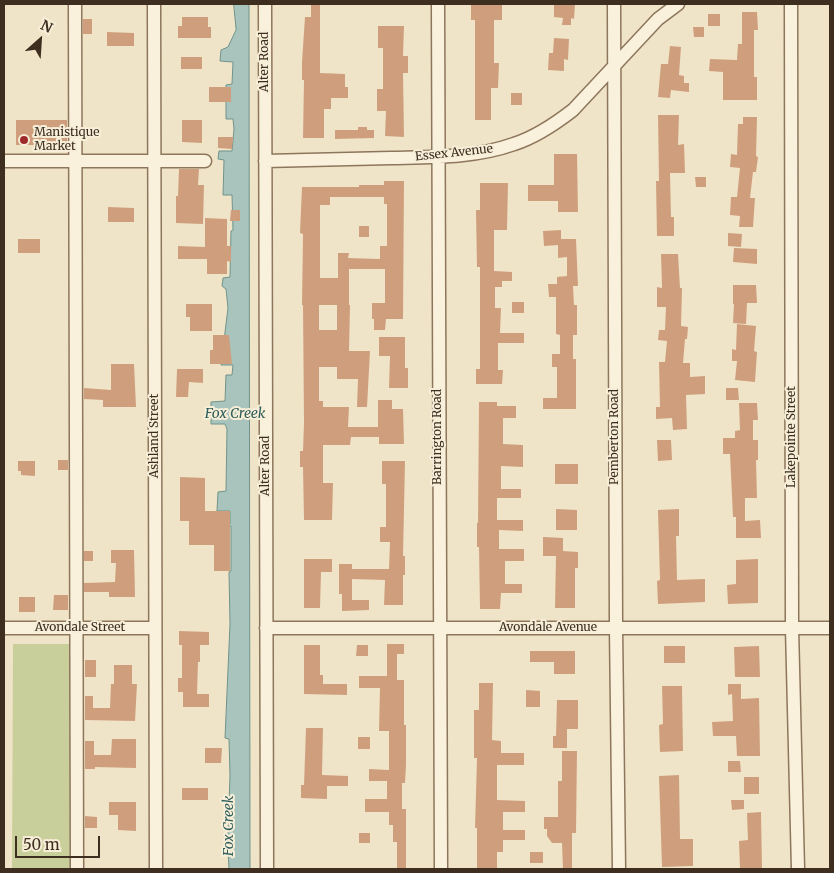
<!DOCTYPE html>
<html>
<head>
<meta charset="utf-8">
<style>
  body { margin:0 }
  #map { position:relative; width:834px; height:873px; overflow:hidden; background:#f0e4c8; font-family:Merriweather,serif }
  canvas { display:block }
  .frame { position:absolute; inset:0; border:5px solid #3d2e20; pointer-events:none }
  .north { position:absolute; left:15px; top:15px; width:50px; height:50px; -webkit-text-stroke:4px #f7eed8; paint-order:stroke; rotate:26deg; font-size:14px; font-weight:700; line-height:20px; text-align:center; color:#3d2e20 }
  .north::after { content:''; display:block; margin:auto; width:18px; height:22px; background:#3d2e20; clip-path:polygon(50% 0,100% 100%,50% 72%,0 100%) }
  .scale { position:absolute; left:15px; top:836px; width:85px; height:22px; box-sizing:border-box; border:2px solid #3d2e20; border-top:0; padding-left:6px; font-size:15px; line-height:18px; white-space:nowrap; color:#3d2e20; -webkit-text-stroke:4px #f7eed8; paint-order:stroke }
</style>
</head>
<body>
<div id="map">
<canvas width="834" height="873"></canvas>
<div class="frame"></div>
<div class="north">N</div>
<div class="scale">50 m</div>
</div>
<script>
const c = document.querySelector('canvas').getContext('2d');
c.lineJoin = 'round';
function paint(path, color) { c.fillStyle = color; c.fill(path, 'evenodd'); }
function trace(path, color, width, dash) { c.strokeStyle = color; c.lineWidth = width; c.lineCap = dash ? 'butt' : 'round'; c.setLineDash(dash || []); c.stroke(path); }
function write(font, color, halo, rows, align = 'center') {
  c.font = font + ' Merriweather,serif'; c.lineWidth = 4; c.setLineDash([]); c.textBaseline = 'middle'; c.strokeStyle = halo; c.fillStyle = color; for (const [text, x, y, turn = 0] of rows) {
    c.save(); c.translate(x, y); c.rotate((+turn || 0) * Math.PI / 180); c.textAlign = isNaN(turn) ? turn : align; if (halo) c.strokeText(text, 0, 0); c.fillText(text, 0, 0); c.restore();
  }
}
paint(new Path2D(`
  M13 644H72V869H12Z`), '#c9cf9b');
const water = new Path2D(`
  M234 4H249L250 869H229L228 850 225 849 224 836 228 835 230 775 229 739 225 738 230 624 229 572 231 571V526H214L230 524V511H217L218 492 226 491 227 429 225 424H211V402L225 401 226 375H232L233 365H221L228 308 226 289 222 286 223 278 230 277 231 231 233 230 232 195H223L224 160 218 159 219 151H232L234 129 233 119H226V85L232 84 233 62 220 61 221 50 228 47 236 30Z`);
paint(water, '#a9c4bc');
trace(water, '#6f938a', 1);
paint(new Path2D(`
  M311 4H320V73L345 74V87H348V98H331V109H324V138H303L304 80H302V62L305 17H311Z
  M471 4H502V20H494V63H499L498 88H491V120H475V20H471Z
  M554 4H575L574 19 571 18V25H562L563 18 554 17Z
  M742 12H757L758 30H754V77H757V100H723V72L709 71 710 59 737 60 738 44H742Z
  M708 14H720V26H708Z
  M182 17H208V27H211V38H178V26H182Z
  M83 19H92V34H83Z
  M378 26H404L403 56H408V73H403L404 137 385 136 386 111H377V89H383V48H378Z
  M693 27H704V37H694Z
  M107 32 134 33V46H107Z
  M554 38 569 39 568 60 564 59V71L548 70 549 53H553Z
  M670 46 681 47 679 75 684 76V83H689V92L671 90 670 98 658 97 661 64H668Z
  M181 57H202V69H181Z
  M209 87H231V102H209Z
  M511 93H522V105H511Z
  M658 115H679L678 145 684 144 685 173H670L671 217H674V236H657L656 181H659Z
  M743 117H757L756 156 758 157 756 172H753L750 198H755L753 227H739L740 216 730 215 731 197H737L740 168 730 167 731 154 737 155 738 124H743Z
  M16 120H67V145H16Z
  M182 120H202V143L182 142Z
  M358 127H367V130H374V138L335 139V130H358Z
  M218 137H233L232 149 218 148Z
  M554 154H577L578 212H558V201H528V185H554Z
  M179 169H199L198 185H204L203 224 176 223V196H178Z
  M695 177H706V187H696Z
  M384 181H404L403 319H386L385 330H374V319H372V303H385V269H349V305H350L349 351H370L367 407H357L358 379H337V367H319V401H323V407H349L348 427H378V400H392V409H403L404 444H379V437H351L350 445H323V483H333L332 520H304L303 467H300V451H303L304 423 303 305H302L303 234 300 233 302 187H359V185H384ZM330 197H384V204H387V246H380V259L348 258 349 253H338V278H320V205H330ZM319 305H337V330H319Z
  M480 183H508L507 230H494V271L512 272V281H502V287H495V308H501L500 333H524V343H498V370H503L502 384H476V369H480V267H477L476 210H480Z
  M108 207 134 208V222H108Z
  M231 210H240V221H230Z
  M205 218 227 219V246H231V262L227 261V274H207V259H178V246L205 247Z
  M359 226H369V237H359Z
  M561 230V239H576L578 286H573L574 305H577V335H573V359H576V409H543V398H557V367H552V354H560V335L556 334V297H549L548 284H557V277L567 276V257L558 258V245L544 246 543 231Z
  M728 233 742 234 741 247 728 246Z
  M18 239H40V253H18Z
  M734 248 757 249V264L733 262Z
  M661 254H678L680 288H682L681 326 688 327 687 339H685L683 363H690V377L705 376V394L686 395 687 429 673 430 672 418 656 419V407H660L659 362H665L667 341 658 340 659 330H665L666 307H657V287L662 288Z
  M733 285H756L757 303H747L746 324 733 323 734 304H733Z
  M512 302H524V313H512Z
  M186 304H212V331H190V317H186Z
  M737 324 756 326 754 351 757 352 755 382 735 380 737 361H732V349L736 350Z
  M213 335H229L232 364H210V350H213Z
  M379 337H405V368H408V388H389L390 356H379Z
  M111 364H134L136 407H103V400L84 399V388L111 390Z
  M177 369H203V383L189 382 188 397H176Z
  M726 388H738L739 400H726Z
  M479 402H497V406H516V418H503V444L523 445V467L501 466V489H521V498H497V520H523V531L499 530V549H524V561H505V584H522V593H501L500 609H480L479 547H477V523H478Z
  M739 403H757L758 420H753V440H758V460H756L757 498H745V521L760 520 761 538H736V517H733L730 454H723V438H735V431L740 430Z
  M657 440H671L672 460 658 461Z
  M58 460H68V470H58Z
  M18 461H35V476L21 475V471H18Z
  M382 461H405L403 556H405V575H403V605H384L385 580 352 579V600H369V610L342 611V594H339V564H352V569H389L390 542H380V527H386V484H382Z
  M555 464H578V484H555Z
  M180 477 205 478V511H230V571H214V545H189V521H180Z
  M556 509 577 510V530H556Z
  M679 509V536H676L677 580 705 579V602L658 604 657 581 660 580 658 510Z
  M543 537 563 538V551L578 552V568H575V608H555L556 556H543Z
  M111 550H134L135 597H109V592H84V583L115 582 116 563H111Z
  M84 551H93V561H84Z
  M304 559H332V572H321L320 608H304Z
  M758 559V603L728 604 727 585 736 584V560Z
  M54 595H68V610H53Z
  M19 597H35V612H19Z
  M179 631 209 632V645H200V662H198L197 694H209V707H183V692H178V678H182V645H179Z
  M387 644H404V654H397V680H404V725H406V765L405 783H402V809H406V869H397V842H393V825H389V812H365V799H387V781H369V769L389 770V731H379L380 688H359V676H387Z
  M304 645H320V675H323V684H347V695L304 694Z
  M357 645H368V656H356Z
  M664 646H685V663H664Z
  M759 646 760 677H735L734 647Z
  M530 651H575V674H554V662H530Z
  M85 660H96V677H85Z
  M114 665H132V684H137L135 721 85 720V696H93V708H110L111 684H114Z
  M479 683H493L492 740 501 741V753H524V765H497V800L525 801V812H503V830H525V840H503V852H497V869H477V828H475L477 758H474V710H479Z
  M728 684H741V699L759 698 760 756H737L736 736H713L712 722 733 721 732 694 728 695Z
  M662 686H682L683 751 660 752 659 725 663 724Z
  M526 690 540 691V707H526Z
  M557 700H578V729H567V748H553V736H556Z
  M306 728H323L322 775 348 776V786H327V799L301 798V785H304Z
  M358 737H370V749H358Z
  M112 739H136V768L95 767V769H85V741H94V755H111Z
  M205 748H222L221 763H205Z
  M562 751H577L576 833H572V869H563L562 843H552L547 836V829H544V817H558V781H562Z
  M728 761H740L741 772H728Z
  M679 775 680 839H693V866L662 867 659 776Z
  M744 777H759V794H744Z
  M182 788H208V800H182Z
  M731 800H744V809L732 810Z
  M109 802H136V831L118 830V815H109Z
  M761 812 762 869H740L739 841 748 840 747 813Z
  M85 816 97 817V828H85Z
  M359 833H370V843H359Z
  M530 852H543V863H530Z`), '#cf9f7d');
const minor = new Path2D(`
  M75 4 77 869
  M154 4 156 869
  M265 4 267 869
  M438 4 441 869
  M614 4 616 628 619 869
  M791 4 792 628 798 869
  M4 161H205
  M265 161C307 160 349 159 391 158 432 157 475 158 514 144 536 137 555 124 573 110L658 19 678 4
  M4 628H155
  M266 628H830`);
trace(minor, '#8d765c', 15);
trace(minor, '#faf1dc', 12);
for (const [x, y, r, color] of [
  [24,140,5,"#9e2a2b"]
]) { const dot = new Path2D(); dot.arc(x, y, r, 0, 2 * Math.PI); c.fillStyle = color; c.fill(dot); trace(dot, '#f7eed8', 2); }
write('12px', '#3d2e20', '#f7eed8', [
  ["Alter Road",265,62,-90],
  ["Essex Avenue",454,153,-6],
  ["Ashland Street",155,436,-90],
  ["Barrington Road",438,437,-90],
  ["Pemberton Road",615,437,-90],
  ["Lakepointe Street",792,437,-90],
  ["Alter Road",266,466,-90],
  ["Avondale Street",80,628],
  ["Avondale Avenue",548,628]
]);
write('12px', '#3d2e20', '#f7eed8', [
  ["Manistique",34,133],
  ["Market",34,147]
], 'left');
write('italic 14px', '#2f5d5a', '#f7eed8', [
  ["Fox Creek",235,414],
  ["Fox Creek",229,826,-90]
]);
</script>
</body>
</html>
